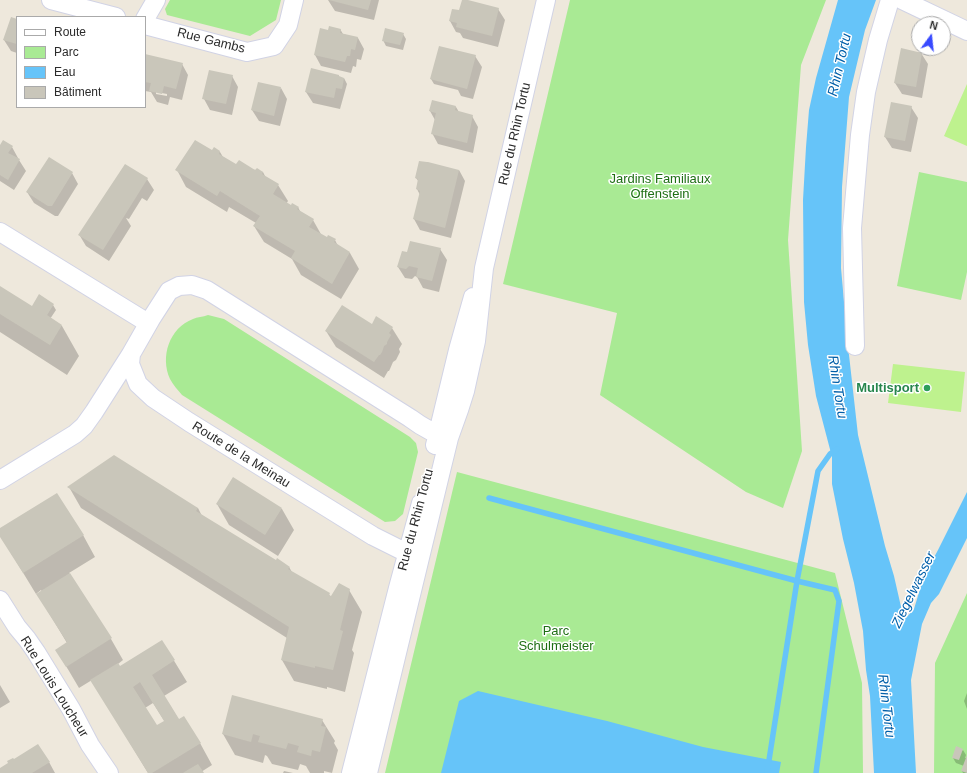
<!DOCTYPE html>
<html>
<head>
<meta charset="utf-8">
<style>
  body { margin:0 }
  #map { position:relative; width:967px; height:773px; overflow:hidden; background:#eee8dc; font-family:Arial,sans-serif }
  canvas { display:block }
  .legend { position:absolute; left:16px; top:16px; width:130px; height:92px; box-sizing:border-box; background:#fff; border:1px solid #aaa; margin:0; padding:5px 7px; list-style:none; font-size:12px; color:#2b2b2b }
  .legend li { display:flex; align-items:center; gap:8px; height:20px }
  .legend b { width:20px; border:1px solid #aaa }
  .north { position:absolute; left:911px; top:16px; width:40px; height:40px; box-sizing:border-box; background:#fff; border:1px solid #aaa; border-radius:50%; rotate:15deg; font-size:11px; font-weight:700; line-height:16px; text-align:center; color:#2b2b2b }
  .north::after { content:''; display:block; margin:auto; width:14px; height:18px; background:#384aff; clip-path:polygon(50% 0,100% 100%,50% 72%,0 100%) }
</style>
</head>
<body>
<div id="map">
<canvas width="967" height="773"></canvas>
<ul class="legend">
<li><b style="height:5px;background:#fff"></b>Route</li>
<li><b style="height:11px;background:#a9ea94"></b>Parc</li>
<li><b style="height:11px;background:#66c4f9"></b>Eau</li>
<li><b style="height:11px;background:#c9c6ba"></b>Bâtiment</li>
</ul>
<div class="north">N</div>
</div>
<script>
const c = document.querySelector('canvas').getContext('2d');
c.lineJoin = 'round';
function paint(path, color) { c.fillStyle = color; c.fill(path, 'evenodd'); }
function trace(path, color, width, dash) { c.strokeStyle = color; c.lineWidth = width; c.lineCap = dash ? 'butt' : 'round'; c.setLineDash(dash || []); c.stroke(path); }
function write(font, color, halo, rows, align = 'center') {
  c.font = font + ' Arial,sans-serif'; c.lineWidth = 3; c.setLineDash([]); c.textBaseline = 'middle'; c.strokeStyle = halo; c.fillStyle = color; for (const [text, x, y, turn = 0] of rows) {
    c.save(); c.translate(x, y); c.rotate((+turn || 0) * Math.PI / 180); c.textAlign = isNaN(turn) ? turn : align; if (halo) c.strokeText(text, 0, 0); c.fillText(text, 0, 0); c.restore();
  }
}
paint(new Path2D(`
  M170 0H281L276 20 250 36 167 15 165 9Z
  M570 0H826L801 65 788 240 802 451 783 508 746 492 600 395 617 313 503 284Z
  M919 172 967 182V272L961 300 897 286Z
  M208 315 224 319 410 437 416 443 418 452 403 514 395 521 385 522 182 395C178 390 173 385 170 379 160 357 169 328 193 319 197 317 203 317 208 315Z
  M457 472 835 573 862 683 863 773H385Z
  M967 593V773H934L935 663Z`), '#a9ea94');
paint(new Path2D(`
  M967 84V146L944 136Z
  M893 364 965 372 961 412 888 403Z`), '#bef28e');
paint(new Path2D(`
  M838 0H876L865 30 849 97 842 187 841 268 848 346 858 435 885 546 894 576 904 620 914 609 924 576 938 550 967 492V538L939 594 931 603 922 624 911 680 916 773H874L870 696 866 670 863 631 854 583 843 539 832 484V457L816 396 808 345 804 302 803 200 806 147 809 110 816 78Z
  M478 691 607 721 703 747 781 762 779 773H441L459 701Z`), '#66c4f9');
paint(new Path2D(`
  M328 0H379L374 20 335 11Z
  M463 0 498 9 505 20 498 47 463 38 460 33 456 32 450 21 460 11Z
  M17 20V53L11 51 4 40Z
  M340 29 343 34 358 38 364 49 361 60 357 59 356 67 353 66 351 73 321 66 315 55 329 31Z
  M403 34 406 39 403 50 386 46 383 40Z
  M921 53 928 64 922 98 902 94 895 83Z
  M145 55 182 64 188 75 182 100 170 97 168 105 157 102 151 92 145 91ZM156 92 167 94V96L156 94Z
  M475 56 482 67 473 99 461 96 458 90 434 84 431 79Z
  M232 76 238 87 232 115 210 110 204 99Z
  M344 78 347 84 340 109 313 103 306 92Z
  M281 88 287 99 280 126 259 121 252 110Z
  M456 107 459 112 472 116 478 127 473 153 438 144 432 133 435 120 430 111Z
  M911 107 918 118 911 152 892 148 885 137Z
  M0 147H12L18 158 17 159 19 160 26 171 14 190 0 181Z
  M212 151 220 152 223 157 236 165 263 172 266 178 278 185 288 201 286 204 298 207 301 213 313 220 322 236 335 240 338 246 350 253 359 269 341 299 301 275 292 259 264 242 254 226 256 223 229 207 227 212 186 187 177 170Z
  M125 165 147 179 154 190 147 201 142 198 129 219 126 218 131 226 109 261 86 246 80 236Z
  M459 170 465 181 451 238 420 230 414 219 420 195 417 189 419 182 416 178Z
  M72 173 78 184 58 216H55L34 203 27 192Z
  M440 249 447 260 439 292 423 288 417 277 415 276 412 279 405 278 398 267 407 254Z
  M0 287 35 309 53 305 56 310 50 319 62 326 79 356 67 375 0 332Z
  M373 325 392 328 402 344 399 349 400 352 396 360 393 362 390 369 389 371H388L384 378 336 347 326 331Z
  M69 487 198 508 202 516 276 562 289 567 292 572 329 594 331 598 349 590 362 612 352 650 354 653 345 692 327 687V689L294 681 282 660 287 638 81 508Z
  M217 504 282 509 294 530 278 556 229 525Z
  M0 529 83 535 95 557 69 573 111 639 123 660 118 664 120 667 162 641 187 682 164 696 179 720 200 743 212 765 201 772 202 773H148L92 680 79 688 69 671 56 650 67 643 38 595 42 592 41 590 36 594 0 535ZM153 703 165 722 157 727 145 708Z
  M0 685 10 702 0 708Z
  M967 693V709L964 701Z
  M322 720 335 741 334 743 338 750 332 773 324 771V773H310L306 766 300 764 298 770 272 764 267 756 265 755 263 763 235 755 223 734Z
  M963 750 966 755 965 758H967V773H963L962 771 964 766 956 763 953 758Z
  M49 762 55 773H0V769Z
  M284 771 293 773H283Z`), '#0003');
trace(new Path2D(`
  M489 498 797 581 835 590 839 601 816 773
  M767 773 797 581 818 471 830 454 837 449`), '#66c4f9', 5.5);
paint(new Path2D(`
  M329 0H371L368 10Z
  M462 0H468L499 8 492 36 456 27 457 23 449 21 452 9 459 10Z
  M11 17 17 19V44L3 40Z
  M329 26 341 29 340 33 358 37 355 50 351 49 350 56H347L345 62 314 55 320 28 328 30Z
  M385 28 404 33 400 45 382 41Z
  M439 46 476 55 467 89 430 79Z
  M901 48 922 53 916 87 894 83Z
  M145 54 183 63 176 89 164 86 162 94 149 91 151 83 145 82Z
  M311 68 339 75V76L344 78 342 89 336 88 334 98 305 92Z
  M209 70 233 75 226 104 202 99Z
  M258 82 281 87 274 116 251 110Z
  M432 100 456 106 455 110 473 115 467 143 431 134 436 113 429 111Z
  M891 102 912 106 905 141 884 137Z
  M3 140 13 146 8 153 20 159 8 180 0 175V145Z
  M195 140 212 150 214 147 220 151 219 154 236 164 239 160 255 170 257 168 263 172 262 174 279 184 273 194 291 205 292 203 299 207 297 209 314 219 309 227 327 237 328 235 336 239 334 242 350 252 332 284 291 258 295 251 253 226 260 216 220 191 217 196 175 170Z
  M49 157 73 172 52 206H48L26 192Z
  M419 161 427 162H428L459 170 445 228 413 219 420 191 416 189 418 179 415 178Z
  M125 164 148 178 103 250 78 235Z
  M410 241 441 248 432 281 416 277 418 268 409 266 406 269 397 267 402 251 407 252Z
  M0 286 32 306 39 294 54 304 47 315 62 325 50 345 0 314Z
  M342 305 372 324 376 316 393 327 389 333 391 335 387 342V344L384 346 382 352 380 355H379L374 362 325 331Z
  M114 455 198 508 196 511 276 560 277 558 290 567 288 569 330 593 329 595 331 596 339 583 350 589 340 630 343 631 333 670 315 666V668L281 660 289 627 67 487Z
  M233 477 282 508 265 535 216 504Z
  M57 493 84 535 23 573 0 537V528Z
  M70 573 112 638 66 667 55 650 67 642 36 594Z
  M162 640 175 660 152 675 179 719 184 716 201 743 152 773H148L90 680 118 663 120 666ZM140 682 164 721 157 725 133 687Z
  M232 695 323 719 321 726 326 727 320 752 312 750 311 756 297 752 299 746 288 743 286 749 258 742 260 736 253 734 251 742 222 734Z
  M38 744 50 762 32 773H0V768L8 763 7 761 13 758 14 759Z
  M956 746 963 749 959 760 952 758Z
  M967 755V773L961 771Z
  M198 764 204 773H183L186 771Z`), '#c9c6ba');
const minor = new Path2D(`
  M51 0 116 17
  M902 0 967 31
  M145 19 156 0
  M145 25 247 52 274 46 288 25 294 0
  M0 232 148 323
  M855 346 852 228 860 135 866 92 878 40 890 0
  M435 445 458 350 473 297
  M0 480 75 434 84 426 94 412 131 354
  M419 559 373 536 189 422 153 398 138 384 130 364 131 354 151 319 169 291 179 286 192 285 207 290 410 418C422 427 434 434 449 438
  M0 600 17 627 27 639 36 652 71 709 90 745 109 773
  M351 773 398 588 421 503
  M368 773 440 475 449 438 459 410 465 391 476 341 484 268 546 0`);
trace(minor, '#d1d3e5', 20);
trace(minor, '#fff', 18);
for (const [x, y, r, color] of [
  [927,388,4,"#2e9e5b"]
]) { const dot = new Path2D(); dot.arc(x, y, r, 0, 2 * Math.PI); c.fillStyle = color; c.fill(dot); trace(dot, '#fff', 1.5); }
write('13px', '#2b2b2b', '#fff', [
  ["Rue Gambs",211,41,14],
  ["Rue du Rhin Tortu",515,134,-77],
  ["Route de la Meinau",241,455,32],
  ["Rue du Rhin Tortu",416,520,-75],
  ["Rue Louis Loucheur",54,687,58]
]);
write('13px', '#1e6f14', '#fff', [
  ["Jardins Familiaux",660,179],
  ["Offenstein",660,194],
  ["Parc",556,631],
  ["Schulmeister",556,646]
]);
write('bold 13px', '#27864d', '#fff', [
  ["Multisport",919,388]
], 'right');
write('italic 14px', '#015fa9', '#fff', [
  ["Rhin Tortu",840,65,-77],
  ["Rhin Tortu",837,387,81],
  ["Ziegelwasser",914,590,-64],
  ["Rhin Tortu",886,706,83]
]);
</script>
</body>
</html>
